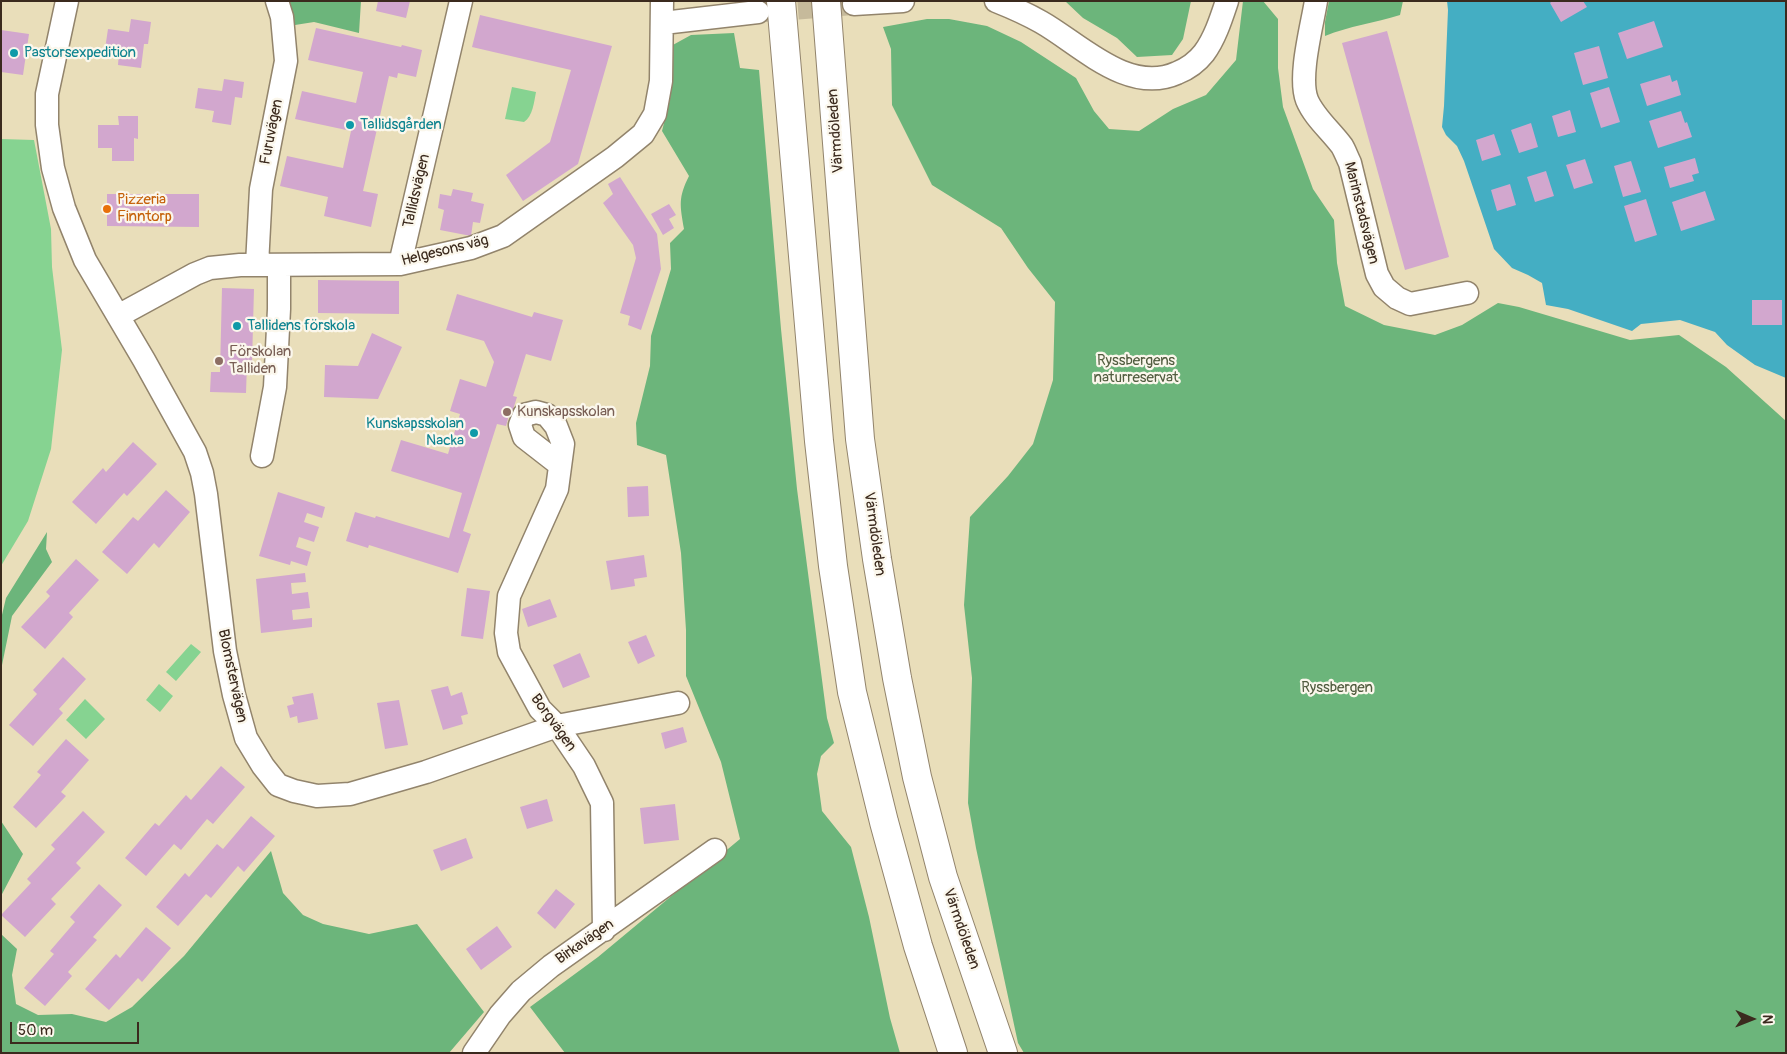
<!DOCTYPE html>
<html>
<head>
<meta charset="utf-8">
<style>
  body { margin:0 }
  #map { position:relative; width:1787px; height:1054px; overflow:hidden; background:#e9deba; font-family:Pangolin,sans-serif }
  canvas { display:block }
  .frame { position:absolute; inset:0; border:2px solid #3b2a1e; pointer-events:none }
  .north { position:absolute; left:1727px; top:994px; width:50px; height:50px; -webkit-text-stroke:4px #fbf7ec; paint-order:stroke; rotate:91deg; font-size:14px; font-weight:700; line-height:20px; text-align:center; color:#3b2a1e }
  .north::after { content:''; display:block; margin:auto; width:18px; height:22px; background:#3b2a1e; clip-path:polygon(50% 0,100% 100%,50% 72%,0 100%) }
  .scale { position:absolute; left:10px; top:1022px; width:129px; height:22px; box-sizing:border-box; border:2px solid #3b2a1e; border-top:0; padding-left:6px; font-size:15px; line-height:18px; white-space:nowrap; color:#3b2a1e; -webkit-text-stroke:4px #fbf7ec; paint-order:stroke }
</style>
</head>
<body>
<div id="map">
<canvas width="1787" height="1054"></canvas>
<div class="frame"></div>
<div class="north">N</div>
<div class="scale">50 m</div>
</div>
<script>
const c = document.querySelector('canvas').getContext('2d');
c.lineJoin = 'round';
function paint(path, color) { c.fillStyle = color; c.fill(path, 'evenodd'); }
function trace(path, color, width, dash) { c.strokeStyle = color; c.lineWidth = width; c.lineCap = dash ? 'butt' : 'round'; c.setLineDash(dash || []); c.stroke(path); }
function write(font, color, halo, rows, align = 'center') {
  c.font = font + ' Pangolin,sans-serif'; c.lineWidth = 4.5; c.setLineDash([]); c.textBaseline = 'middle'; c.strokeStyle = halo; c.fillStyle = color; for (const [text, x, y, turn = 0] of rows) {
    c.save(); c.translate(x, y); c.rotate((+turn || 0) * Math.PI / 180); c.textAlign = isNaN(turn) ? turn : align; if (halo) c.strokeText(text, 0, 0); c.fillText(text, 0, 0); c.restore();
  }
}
paint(new Path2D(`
  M512 87 536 92C534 102 533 116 524 122L505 119Z
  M1 139 34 140 51 229 52 267 62 350 51 449 28 521 1 566Z
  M191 644 201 652 176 681 166 672Z
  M159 684 173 696 160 712 146 700Z
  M85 699 105 719 86 739 66 720Z`), '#86d391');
paint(new Path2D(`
  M287 1H361L359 33 314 22 295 25Z
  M1065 1H1191L1183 39 1172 55 1137 57 1117 38 1083 18Z
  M1243 1H1263L1278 19V68L1283 107 1313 189 1334 220 1337 263 1345 306 1384 325 1435 335 1462 325 1498 303 1519 307 1630 340 1679 335 1726 367 1786 421V1053H1024L1018 1043 976 848 968 803 972 678 964 605 970 517 1008 476 1033 444 1053 380 1055 302 1028 268 1001 228 932 185 892 105 891 49 883 27 927 19H949L987 26 1021 42 1076 78 1094 111 1109 129 1139 131 1173 109 1206 95 1236 60Z
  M1329 1H1403L1400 15C1375 23 1349 26 1325 36V22Z
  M734 33 740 68 759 70 781 329 797 489 827 718 834 743 821 756 817 774 822 811 851 847 869 917 890 1018 900 1053H565L530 1007 598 957 740 839 721 762 686 676V630L681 553 666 455 637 445 636 423 650 366 651 336 671 269 670 243 684 229C680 205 678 198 689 176L662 131 670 99 671 46 691 35Z
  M47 532 46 549 52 562 12 616 1 670V619L6 598Z
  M1 821 23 854 1 896Z
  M271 851 283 893 303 915 323 924 369 934 417 924 484 1012 449 1053H1V934L17 949 12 975 16 1004 38 1015 72 1014 106 1022 132 1007 184 956Z`), '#6cb57b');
paint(new Path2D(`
  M1447 1H1786V378L1755 365 1727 345 1715 332 1680 320 1641 324 1632 331 1568 309 1546 305 1542 283 1528 275 1512 268 1494 249 1464 161 1457 146 1446 135 1442 127 1444 106 1448 10Z`), '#44aec3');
paint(new Path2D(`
  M378 1H410L406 18 376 11Z
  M1552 1H1583L1587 7 1561 22 1550 3Z
  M480 15 612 46 578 164 523 201 506 175 550 142 571 70 472 47Z
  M131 19 151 22 148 44H144L141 68 118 65 119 51 105 49 108 29 129 32Z
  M1654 21 1663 47 1627 59 1618 33Z
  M316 28 401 47 402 45 422 50 416 77 398 73 397 78 389 76 363 191 378 194 371 227 324 216 328 197 280 186 287 156 343 168 351 131 295 119 302 91 356 103 363 72 308 60Z
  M1 30 29 34 23 75 1 72Z
  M1387 31 1449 257 1405 270 1342 43Z
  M1599 46 1608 78 1583 85 1574 53Z
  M1670 75 1672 82 1677 80 1681 95 1647 106 1640 84Z
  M224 79 244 82 242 98 235 97 231 125 212 122 214 111 195 108 198 88 222 91Z
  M1609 87 1620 122 1601 128 1590 93Z
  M1570 110 1576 132 1558 137 1552 116Z
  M1681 111 1685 123 1687 122 1692 137 1658 148 1649 121Z
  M118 116H138V139L134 138V161H112V148H98V125H119Z
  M1531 123 1538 147 1519 153 1511 130Z
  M1494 134 1501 155 1482 161 1476 140Z
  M1695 158 1699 173 1692 175 1694 181 1670 188 1664 167Z
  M1585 159 1593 183 1574 189 1566 165Z
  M1631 161 1641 192 1623 197 1614 166Z
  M1546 171 1554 196 1535 202 1527 177Z
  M620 177 657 234 661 269 641 330 628 325 630 316 620 313 636 258 633 245 603 203 613 194 608 184Z
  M1510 184 1516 205 1497 211 1491 190Z
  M453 189 473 193 471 201 484 204 480 223 473 222 471 236 440 230 444 210 438 208 440 194 451 196Z
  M1705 191 1715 220 1681 231 1672 202Z
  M107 194H199V227L107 226Z
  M1646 199 1657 235 1635 242 1624 206Z
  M669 204 676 215 669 219 674 228 663 235 651 214Z
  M318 280 399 281V314L318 313Z
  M222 288 254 289 252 363H247L246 393 210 392 211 372H220Z
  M457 294 532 317 534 312 563 320 551 361 526 354 513 396 517 397 511 416 509 415 506 426 497 424 463 531 471 534 458 573 369 545 368 548 346 541 355 512 375 518 376 516 449 538 462 493 391 471 401 440 448 454 460 414 450 411 460 379 486 387 494 362 484 341 446 330Z
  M1752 300H1782V325H1752Z
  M372 333 402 347 378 399 324 397 325 365 358 366Z
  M133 442 157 464 127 496 124 493 96 524 72 502 103 468 106 472Z
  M648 486 649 516 628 517 627 487Z
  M166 490 190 512 159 548 154 543 127 574 102 552 133 517 138 521Z
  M278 492 325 507 322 518 307 513 304 522 319 527 314 542 299 537 296 547 311 552 307 566 291 561 290 565 259 556Z
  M644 555 647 577 634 579 635 586 611 590 606 561Z
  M76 559 99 580 69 613 73 617 45 649 21 627 50 596 46 592Z
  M305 573 306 582 291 583 292 594 308 592 310 608 292 610 293 620 312 618V627L261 633 256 579Z
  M467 588 490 591 483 639 461 636Z
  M550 599 557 617 528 627 522 609Z
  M646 635 655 656 638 664 628 642Z
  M580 653 590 677 563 688 553 665Z
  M63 657 86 679 59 709 63 713 33 746 9 725 37 694 33 690Z
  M448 686 451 696 462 692 468 714 461 716 463 724 443 730 431 690Z
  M313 693 318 719 298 723 297 716 290 718 287 706 294 704 292 697Z
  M399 700 408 745 385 749 377 703Z
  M683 727 687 742 665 749 661 733Z
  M66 739 89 760 61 792 66 796 36 828 13 807 41 775 37 772Z
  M221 766 245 787 213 824 207 819 181 850 174 844 146 876 125 858 155 823 159 826 186 795 191 800Z
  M547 799 553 821 527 829 520 807Z
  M675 804 679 840 644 844 640 808Z
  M83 811 105 832 76 863 81 868 51 899 56 904 25 937 1 915 31 883 27 879 55 849 51 845Z
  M251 816 275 836 244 872 238 866 211 898 206 894 178 926 156 907 185 873 189 877 217 844 223 849Z
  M466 838 473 858 441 871 433 850Z
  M99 884 122 905 93 937 97 940 68 972 72 976 45 1006 24 988 54 954 50 951 75 922 70 917Z
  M556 889 575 904 555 929 537 913Z
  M497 926 512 947 481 970 466 949Z
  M146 927 171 948 142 982 138 978 109 1010 85 989 116 954 120 958Z`), '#d2a7ce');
trace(new Path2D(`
  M765 11 854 4`), '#c6ba9b', 22, [22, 11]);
const minor = new Path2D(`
  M67 1 47 94V125L53 168 64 208 85 260 144 360 195 452 202 473 206 494 225 651 234 695 246 738 263 766 278 785 294 791 317 796 350 794 426 772 557 726 678 703
  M996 1C1011 7 1027 14 1041 22 1080 44 1128 95 1177 73 1187 69 1197 62 1204 53 1215 38 1221 19 1227 1
  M1316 1C1312 26 1298 77 1307 100 1314 117 1331 131 1342 146 1345 151 1347 157 1350 163L1377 274 1384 287 1397 298 1410 304 1467 293
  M854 4 903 1
  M663 23 758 12
  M400 264 461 1
  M257 265 261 189 286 61 282 17 277 1
  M118 316 195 274 210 268 240 265 400 264 471 248 503 236 615 157 643 134 655 114 661 81 662 1
  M262 456 275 387 279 309V265
  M560 465 524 437 520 425 524 415 536 412 547 415 556 426 563 444 557 489 509 596 506 633 509 652 540 709 557 726 584 766 602 803 604 930
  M474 1053 500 1015 521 991 551 966 715 850`);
const highway = new Path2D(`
  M781 1 819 441 833 566 852 692 884 822 918 946 953 1053
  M826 1 860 439 877 559 897 678 917 777 943 877 1003 1053`);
trace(minor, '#92846c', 25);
trace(highway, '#92846c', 30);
trace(minor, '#fff', 22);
trace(highway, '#fff', 28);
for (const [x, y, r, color] of [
  [14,53,5,"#0f9aa8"],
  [350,125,5,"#0f9aa8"],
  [107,209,5,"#e8710a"],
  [237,326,5,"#0f9aa8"],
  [219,361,5,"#8d6e63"],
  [507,412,5,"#8d6e63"],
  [474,433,5,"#0f9aa8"]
]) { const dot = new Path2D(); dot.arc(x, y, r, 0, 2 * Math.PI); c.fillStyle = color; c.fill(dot); trace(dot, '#fbf7ec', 2); }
write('15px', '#0d838f', '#fbf7ec', [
  ["Pastorsexpedition",24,53],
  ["Tallidsgården",360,125],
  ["Tallidens förskola",247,326],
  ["Kunskapsskolan",464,424,"right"],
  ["Nacka",464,441,"right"]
], 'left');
write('15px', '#3b2a1e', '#fbf7ec', [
  ["Värmdöleden",836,131,-94],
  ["Furuvägen",272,132,-79],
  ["Tallidsvägen",417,191,-77],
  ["Marinstadsvägen",1361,213,76],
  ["Helgesons väg",445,251,-14],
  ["Värmdöleden",874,534,82],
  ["Blomstervägen",232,676,78],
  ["Borgvägen",553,723,54],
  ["Värmdöleden",961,929,71],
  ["Birkavägen",585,942,-35]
]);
write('15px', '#c56008', '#fbf7ec', [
  ["Pizzeria",117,200],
  ["Finntorp",117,217]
], 'left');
write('15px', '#785e54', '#fbf7ec', [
  ["Förskolan",229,352],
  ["Talliden",229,369],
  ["Kunskapsskolan",517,412]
], 'left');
write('15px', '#525d40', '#fbf7ec', [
  ["Ryssbergens",1136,361],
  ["naturreservat",1136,378],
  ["Ryssbergen",1337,688]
]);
</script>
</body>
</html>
